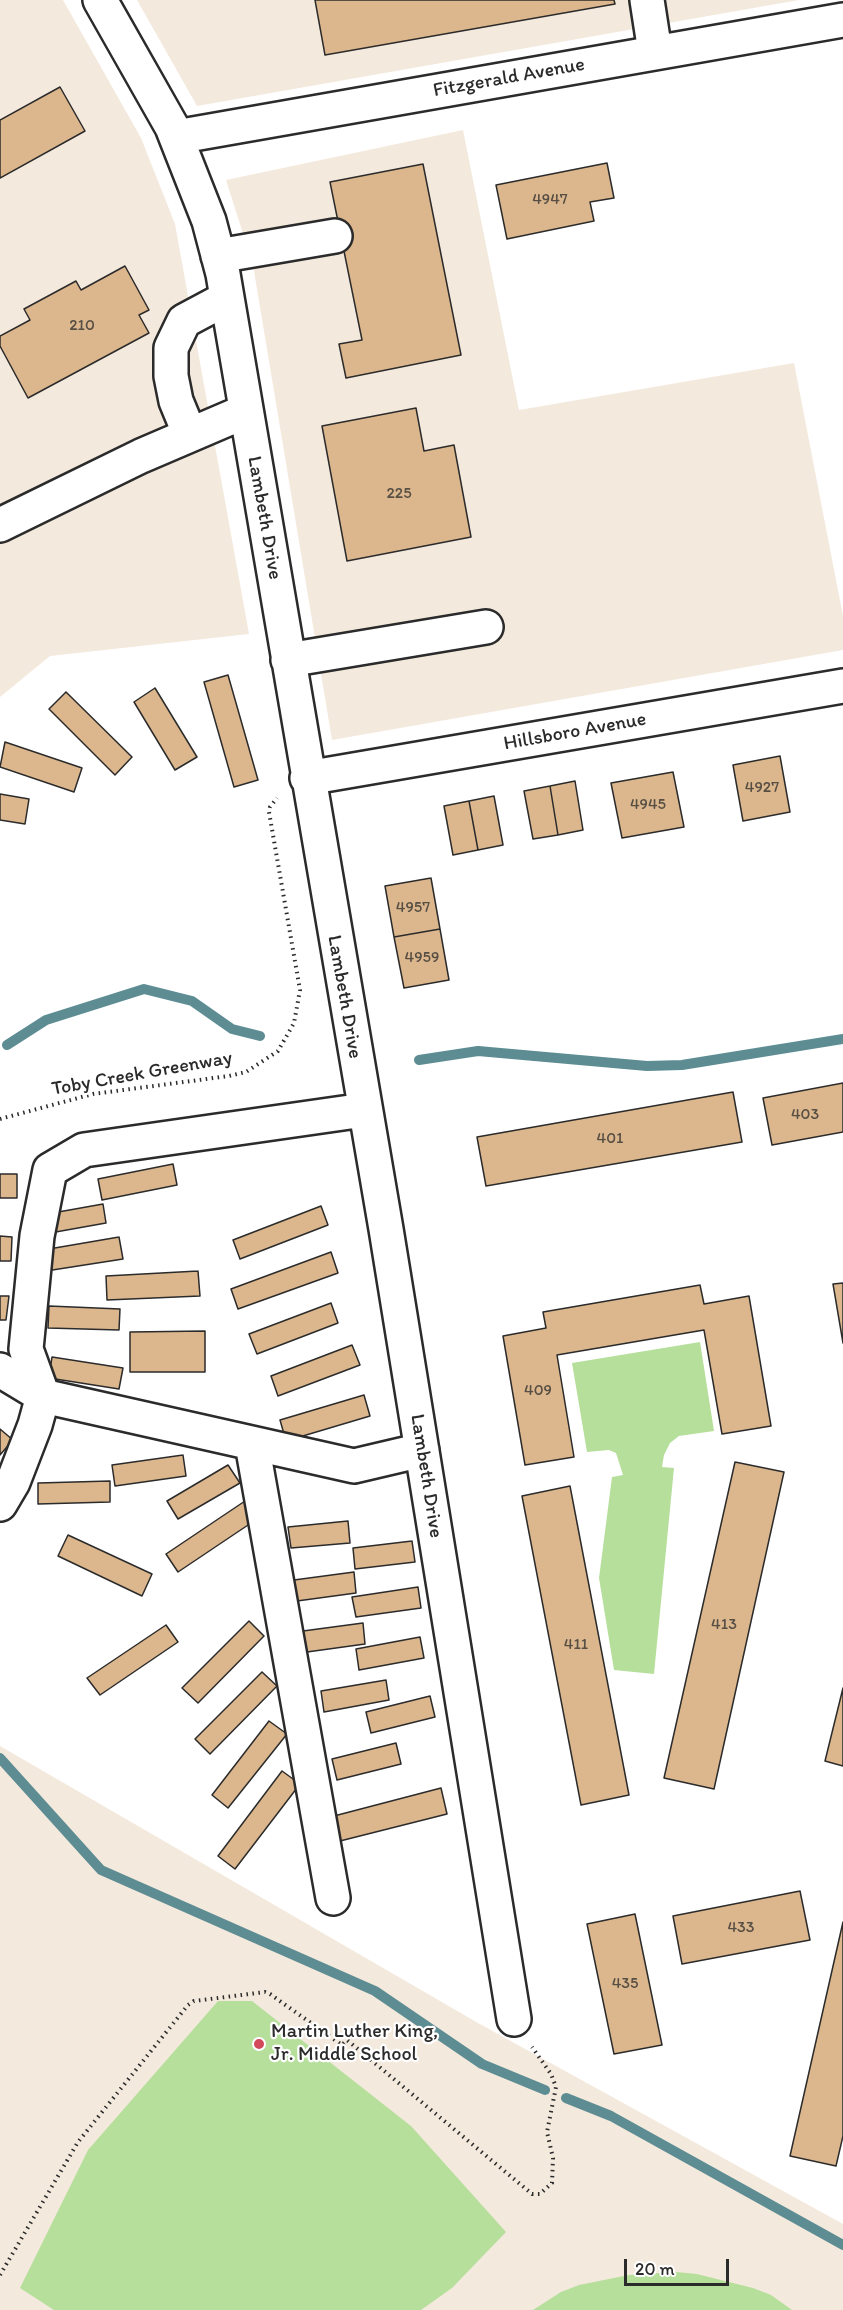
<!DOCTYPE html>
<style>
body{margin:0}
#map{position:relative;width:843px;height:2310px;overflow:hidden;background:#fff;font-family:Itim,sans-serif}
canvas{display:block}
.scale{position:absolute;left:624px;top:2259px;width:105px;height:27px;box-sizing:border-box;border:3px solid #2b2b2b;border-top:0;padding-left:8px;font-size:18px;line-height:21px;white-space:nowrap;color:#2b2b2b;-webkit-text-stroke:4px #fff;paint-order:stroke}
</style>
<div id="map">
<canvas width="843" height="2310"></canvas>
<div class="scale">20 m</div>
</div>
<script>
const context = document.querySelector('canvas').getContext('2d');
context.lineJoin = 'round';
function paint(path, color) { context.fillStyle = color; context.fill(path, 'evenodd'); }
const toPath = rows => new Path2D(rows.map(r => 'M' + r).join(''));
function stroke(path, color, width, dash) { context.strokeStyle = color; context.lineWidth = width; context.lineCap = dash ? 'butt' : 'round'; context.setLineDash(dash || []); context.stroke(path); }
function write(font, color, halo, rows, align = 'center') {
  context.font = font + ' Itim,sans-serif'; context.lineWidth = 4.5; context.setLineDash([]); context.textBaseline = 'middle'; context.strokeStyle = halo; context.fillStyle = color; for (const [text, x, y, turn = 0] of rows) {
    context.save(); context.translate(x, y); context.rotate((+turn || 0) * Math.PI / 180); context.textAlign = isNaN(turn) ? turn : align; if (halo) context.strokeText(text, 0, 0); context.fillText(text, 0, 0); context.restore();
  }
}
paint(toPath([
 [0,0,63,0,141,138,175,224,249,634,50,656,0,697],
 [137,0,799,0,197,106],
 [463,130,519,410,794,363,843,616,843,650,332,740,253,265,226,180],
 [0,1746,478,2023,843,2224,843,2310,0,2310]
]), '#f4e9dd');
paint(toPath([
 [700,1342,714,1431,679,1436,670,1443,664,1455,662,1467,674,1468,654,1674,614,1670,599,1578,612,1477,623,1475,616,1453,609,1450,587,1452,572,1363],
 [218,2001,252,2001,411,2126,506,2232,452,2288,421,2310,54,2310,20,2288,88,2150],
 [676,2272,697,2274,753,2288,771,2295,792,2310,533,2310,561,2292,579,2285,629,2275]
]), '#b6df9c');
stroke(toPath([
 [7,1045,46,1020,144,989,192,1001,232,1029,260,1036],
 [419,1060,478,1051,647,1066,682,1065,843,1039],
 [0,1758,101,1870,375,1991,482,2064,545,2090],
 [566,2098,611,2116,843,2245]
]), '#5d8d93', 10);
const building = toPath([
 [315,0,614,0,615,4,325,55,315,0],
 [60,87,85,131,0,178,0,120,60,87],
 [607,163,614,198,590,202,594,221,507,239,496,185,607,163],
 [423,164,461,355,346,378,339,344,362,340,330,182,423,164],
 [125,266,149,310,139,315,149,333,28,398,0,346,0,336,30,320,24,309,76,281,81,290,125,266],
 [416,408,424,451,454,445,471,537,347,561,322,426,416,408],
 [228,675,258,780,234,787,204,682,228,675],
 [155,688,197,757,175,770,134,702,155,688],
 [66,692,132,757,115,775,49,709,66,692],
 [5,742,82,768,74,792,0,767,5,742],
 [780,756,790,812,743,821,733,765,780,756],
 [673,772,684,827,622,838,611,783,673,772],
 [575,781,583,830,558,835,550,786,575,781],
 [550,786,558,835,533,839,524,791,550,786],
 [0,794,29,799,25,824,0,820,0,794],
 [494,796,503,845,478,850,469,801,494,796],
 [469,801,478,850,453,855,444,806,469,801],
 [431,878,440,929,394,937,385,886,431,878],
 [440,929,449,980,404,988,394,937,440,929],
 [843,1083,843,1132,772,1145,763,1098,843,1083],
 [733,1092,742,1142,486,1186,477,1137,733,1092],
 [173,1164,177,1185,102,1200,98,1179,173,1164],
 [0,1174,17,1174,17,1198,0,1198,0,1174],
 [103,1204,106,1223,50,1233,47,1214,103,1204],
 [321,1206,328,1225,240,1259,233,1240,321,1206],
 [0,1236,12,1237,11,1261,0,1261,0,1236],
 [119,1237,123,1259,46,1271,43,1250,119,1237],
 [331,1252,338,1273,238,1309,231,1289,331,1252],
 [198,1271,200,1296,107,1300,106,1276,198,1271],
 [843,1283,843,1343,833,1284,843,1283],
 [700,1285,704,1304,749,1296,771,1426,722,1434,704,1330,557,1355,574,1457,525,1465,503,1336,546,1328,543,1312,700,1285],
 [0,1296,9,1296,6,1320,0,1320,0,1296],
 [331,1303,338,1323,257,1354,249,1334,331,1303],
 [49,1306,120,1309,119,1330,48,1328,49,1306],
 [205,1331,205,1372,130,1372,130,1332,205,1331],
 [352,1345,360,1365,278,1396,271,1376,352,1345],
 [52,1357,123,1368,119,1389,49,1378,52,1357],
 [364,1395,370,1416,286,1441,280,1420,364,1395],
 [0,1429,13,1440,0,1455,0,1429],
 [183,1455,186,1476,115,1486,112,1465,183,1455],
 [735,1462,784,1472,714,1789,664,1778,735,1462],
 [228,1465,240,1483,178,1519,167,1501,228,1465],
 [110,1481,110,1502,38,1504,38,1483,110,1481],
 [570,1486,629,1795,581,1805,522,1496,570,1486],
 [245,1501,257,1519,178,1572,166,1554,245,1501],
 [348,1521,350,1543,291,1548,288,1527,348,1521],
 [68,1535,152,1574,142,1596,58,1556,68,1535],
 [412,1541,415,1562,355,1569,353,1548,412,1541],
 [354,1572,356,1593,297,1601,294,1580,354,1572],
 [418,1587,421,1608,356,1617,352,1597,418,1587],
 [249,1621,264,1636,198,1703,182,1688,249,1621],
 [363,1623,365,1644,307,1652,303,1631,363,1623],
 [166,1625,178,1642,100,1695,87,1678,166,1625],
 [420,1637,424,1658,359,1670,356,1649,420,1637],
 [262,1672,277,1686,210,1754,195,1739,262,1672],
 [386,1680,389,1700,324,1712,321,1691,386,1680],
 [843,1688,843,1766,825,1761,843,1688],
 [430,1696,435,1717,371,1733,366,1712,430,1696],
 [269,1721,287,1734,228,1808,212,1795,269,1721],
 [396,1743,401,1764,337,1780,332,1759,396,1743],
 [282,1771,300,1784,235,1869,218,1856,282,1771],
 [441,1788,447,1814,340,1841,334,1816,441,1788],
 [800,1891,810,1940,682,1964,673,1916,800,1891],
 [635,1914,662,2045,614,2054,587,1924,635,1914],
 [843,1922,843,2136,836,2166,790,2156,843,1922]
]);
paint(building, '#dcb78d');
stroke(building, '#2b2b2b', 1.5);
const minor = toPath([
 [100,0,172,127,209,221,223,274,386,1229,514,2019],
 [647,0,655,52],
 [176,137,843,20],
 [218,256,335,236],
 [190,435,176,401,171,376,171,348,184,321,227,298],
 [0,525,141,456,246,411],
 [288,660,486,627],
 [307,778,843,686],
 [0,1370,43,1396,354,1466,422,1450],
 [252,1444,333,1898],
 [0,1504,13,1482,35,1425,43,1396,26,1349,37,1236,50,1170,84,1150,364,1110]
]);
stroke(minor, '#2b2b2b', 38);
stroke(toPath([
 [0,1119,93,1094,229,1076,246,1072,278,1051,294,1023,300,990,269,812,270,807,277,798],
 [0,2275,78,2142,188,2005,194,2001,265,1992,270,1994,342,2045,347,2040,532,2194,540,2194,552,2183,553,2158,547,2132,556,2087,551,2074,532,2047]
]), '#2b2b2b', 4, [1.5, 4.5]);
stroke(minor, '#fff', 33);
for (const [x, y, r, color] of [
 [259,2044,6,"#d1495b"]
]) { const dot = new Path2D(); dot.arc(x, y, r, 0, 2 * Math.PI); context.fillStyle = color; context.fill(dot); stroke(dot, '#fff', 2); }
write('16px', '#574e44', null, [
 ["4947",550,200],
 ["210",82,326],
 ["225",399,494],
 ["4927",762,788],
 ["4945",648,805],
 ["4957",413,908],
 ["4959",422,958],
 ["403",805,1115],
 ["401",610,1139],
 ["409",538,1391],
 ["413",724,1625],
 ["411",576,1645],
 ["433",741,1928],
 ["435",625,1984]
]);
write('20px', '#2b2b2b', '#fff', [
 ["Fitzgerald Avenue",509,78,-10],
 ["Lambeth Drive",264,518,80],
 ["Hillsboro Avenue",575,732,-10],
 ["Lambeth Drive",344,997,80],
 ["Toby Creek Greenway",142,1074,-10],
 ["Lambeth Drive",426,1476,81]
]);
write('20px', '#2b2b2b', '#fff', [
 ["Martin Luther King,",271,2032],
 ["Jr. Middle School",271,2055]
], 'left');
</script>
